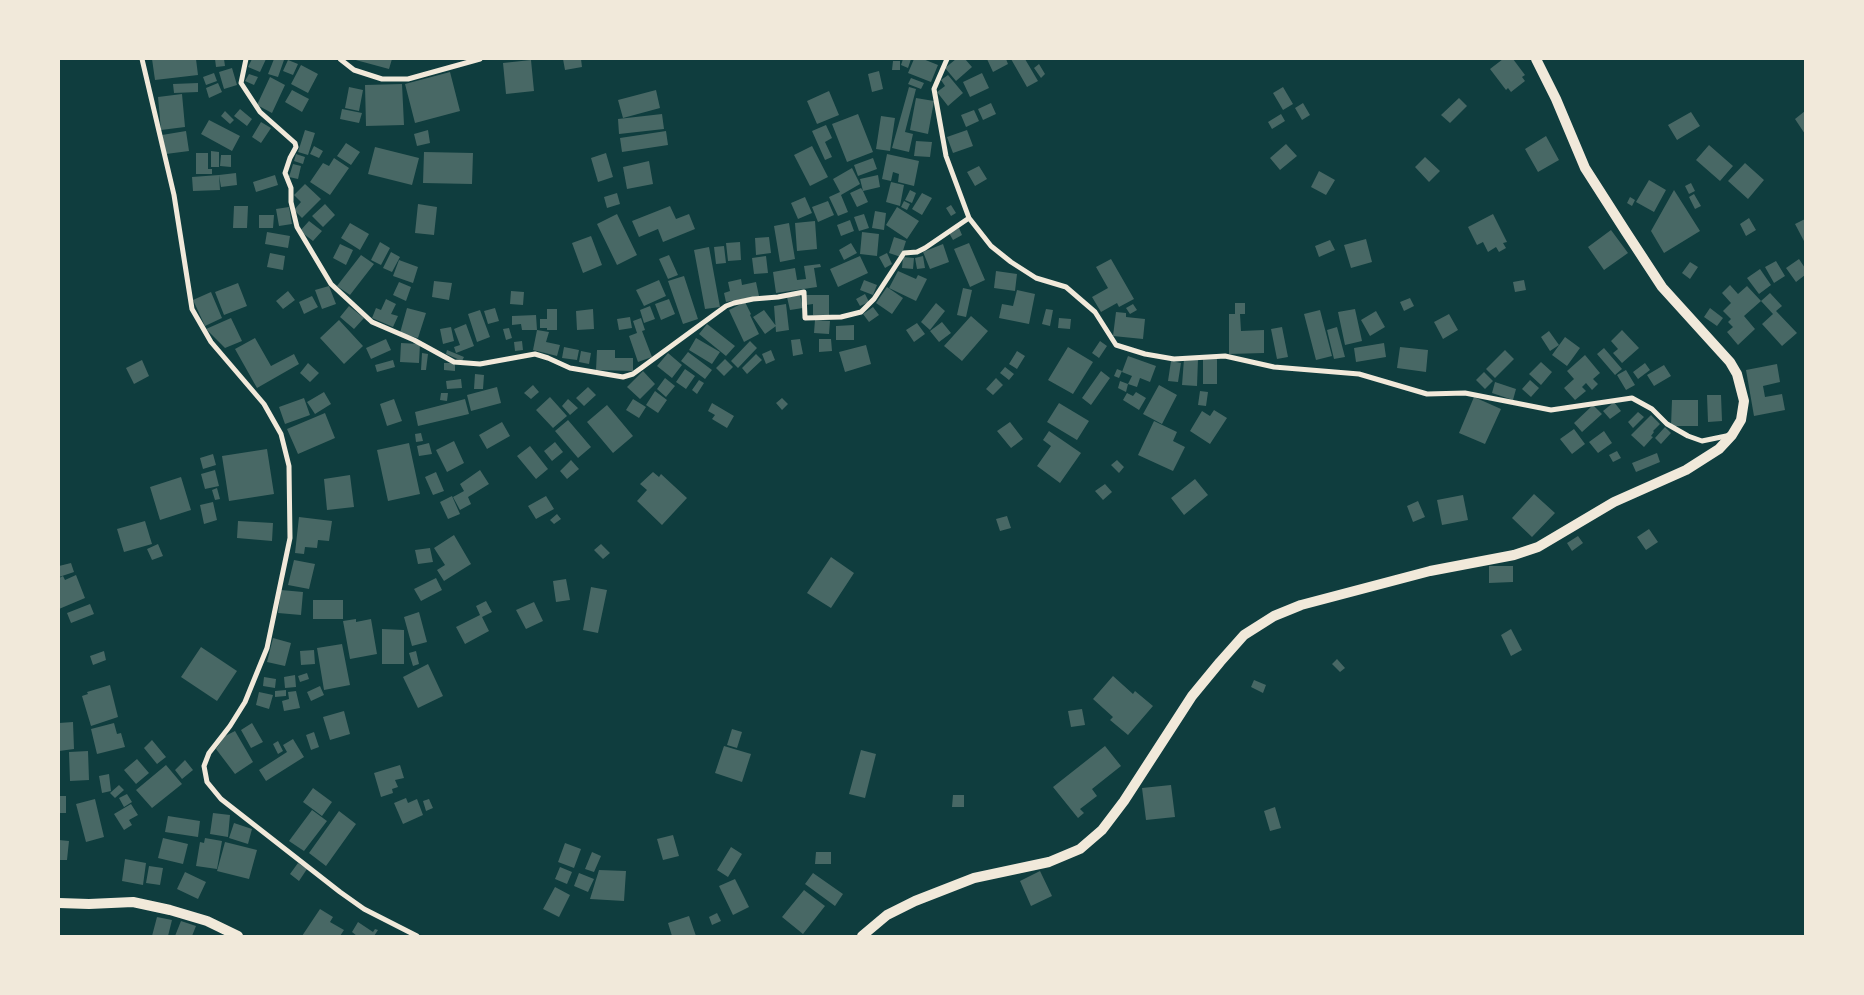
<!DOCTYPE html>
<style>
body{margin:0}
#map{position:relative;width:1864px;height:995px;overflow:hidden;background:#0f3d3e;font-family:Barlow,sans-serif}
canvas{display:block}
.frame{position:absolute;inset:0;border:60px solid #f1e9da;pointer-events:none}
</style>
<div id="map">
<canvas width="1864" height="995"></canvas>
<div class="frame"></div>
</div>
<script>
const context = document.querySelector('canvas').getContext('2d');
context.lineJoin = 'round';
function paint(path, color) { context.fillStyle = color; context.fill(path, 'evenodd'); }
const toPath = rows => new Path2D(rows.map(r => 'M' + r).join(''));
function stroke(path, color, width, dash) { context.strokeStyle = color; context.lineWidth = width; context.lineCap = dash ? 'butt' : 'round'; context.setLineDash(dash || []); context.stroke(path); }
paint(toPath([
 [152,59,196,59,198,75,155,80],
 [215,59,224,59,225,66,216,67],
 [252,59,266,59,260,72,248,67],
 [274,59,284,60,278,77,268,74],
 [352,59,392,59,389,69],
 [563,59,581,59,582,67,565,70],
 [903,59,911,59,908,68,901,65],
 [914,59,923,59,938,65,931,82,908,73],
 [956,59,965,59,972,67,956,81,945,68],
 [987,59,1006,59,1008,64,993,72],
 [1011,59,1025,59,1038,81,1027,87],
 [1503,59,1513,59,1525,75,1522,77,1525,81,1511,92,1508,88,1506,90,1490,69],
 [288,60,298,64,293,75,283,71],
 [531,60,534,91,506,94,503,63],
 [893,61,900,61,900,70,892,70],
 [1039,64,1045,74,1041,78,1034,68],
 [301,65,318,74,308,93,291,84],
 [232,68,237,85,224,89,219,72],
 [879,71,883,89,872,92,868,74],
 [450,72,460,111,415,123,405,84],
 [214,73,217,81,206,85,203,77],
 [982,73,989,88,970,97,963,82],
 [249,74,258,77,254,85,245,81],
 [948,75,963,93,948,106,937,92,945,86,941,80],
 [270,77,285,85,272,113,257,105],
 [911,78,924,83,921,89,908,84],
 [198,83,198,92,174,93,173,84],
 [218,83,222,92,209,98,206,88],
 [402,84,404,125,366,126,365,85],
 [349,87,363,90,359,111,345,108],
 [909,87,916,89,905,132,913,134,909,152,892,148],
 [1283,87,1293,104,1283,110,1273,93],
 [292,90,309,99,302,112,285,102],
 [656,90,660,108,623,118,618,100],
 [829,91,839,115,817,124,807,101],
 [182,94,185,127,161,130,158,97],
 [916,98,934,101,928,134,910,130],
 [1459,98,1467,106,1450,123,1441,115],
 [991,103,996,114,983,120,978,109],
 [1303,103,1310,115,1302,120,1295,108],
 [240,109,252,119,247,126,234,116],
 [342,109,362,113,359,123,340,119],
 [974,110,979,121,966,127,961,115],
 [225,111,234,120,230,124,221,116],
 [1805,111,1805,134,1795,119],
 [1691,112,1700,126,1677,140,1668,125],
 [662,114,664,129,619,134,618,119],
 [858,114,873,152,847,162,832,124],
 [1281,114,1285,121,1272,129,1268,122],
 [881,116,895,118,890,151,876,149],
 [209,120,240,136,232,151,201,134],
 [261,122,271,128,261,143,252,137],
 [826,125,832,138,825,142,832,157,825,160,812,131],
 [305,130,315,133,308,155,298,152],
 [428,130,430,143,417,146,414,134],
 [967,130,973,146,953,153,947,137],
 [186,131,189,151,166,154,162,135],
 [666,131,668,145,622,152,620,138],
 [1546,136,1559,160,1538,172,1525,149],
 [916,141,932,142,930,157,914,156],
 [346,143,360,152,351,165,337,156],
 [1286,144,1297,156,1280,170,1270,158],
 [1709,145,1733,166,1720,181,1696,160],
 [314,146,323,151,319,158,310,154],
 [812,146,828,177,810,186,794,155],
 [375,147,419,158,412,185,368,174],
 [211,151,219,152,219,167,211,167],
 [424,152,473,153,472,184,423,183],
 [196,153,208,153,208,169,212,169,212,174,196,174],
 [606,153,613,177,598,182,591,158],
 [296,154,305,157,303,164,294,161],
 [887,154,919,161,914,186,898,182,899,174,893,172,891,181,882,179],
 [221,155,231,155,231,167,220,166],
 [1425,157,1440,171,1429,182,1415,167],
 [334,158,349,168,330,195,310,182,323,163,329,166],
 [873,158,877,169,858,176,854,165],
 [649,161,653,184,627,189,623,167],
 [1745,163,1764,180,1748,199,1728,181],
 [293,164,301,166,298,179,289,177],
 [979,166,987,179,975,186,967,172],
 [852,168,860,184,841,195,848,212,838,216,829,197,840,192,833,179],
 [1319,171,1335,180,1326,195,1311,187],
 [236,173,237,185,221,187,219,175],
 [219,175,220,190,193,191,192,177],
 [275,175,278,185,256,192,253,182],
 [878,175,880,187,863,191,868,202,857,207,850,193,861,188,863,191,860,179],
 [1649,180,1666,190,1654,212,1636,202],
 [891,182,904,185,900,206,886,202],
 [1691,183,1695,191,1689,194,1685,186],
 [305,184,321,199,302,218,294,210,301,202,294,195],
 [910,190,916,193,912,203,905,200],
 [1674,190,1700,231,1664,253,1651,231],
 [617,193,620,204,607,208,604,197],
 [922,193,932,198,922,215,912,209],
 [1694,194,1701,206,1695,209,1689,197],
 [805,197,812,213,798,219,791,203],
 [1630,197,1635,200,1632,206,1627,203],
 [828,201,834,215,818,222,812,207],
 [904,201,910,204,907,210,901,207],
 [325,204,335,215,323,227,312,216],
 [418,204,437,207,434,235,415,233],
 [951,205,956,213,951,216,946,208],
 [234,206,248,206,247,228,233,228],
 [670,206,676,219,689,214,695,229,663,242,658,229,639,237,632,221],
 [289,207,292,224,279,226,276,209],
 [897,207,919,221,907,239,886,225],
 [875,211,886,213,884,230,872,228],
 [617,214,637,255,617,265,597,224],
 [864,214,869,228,859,231,854,217],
 [1493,214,1507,242,1503,243,1506,248,1499,252,1496,247,1488,252,1483,242,1477,245,1468,227],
 [259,215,274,215,273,228,259,228],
 [1749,218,1756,230,1746,236,1740,224],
 [1805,219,1805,243,1795,224],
 [850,220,854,231,841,236,837,225],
 [309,221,322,231,313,241,300,231],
 [815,221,817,249,797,251,795,223],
 [350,223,369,234,360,250,341,238],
 [789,223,795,259,780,262,774,226],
 [959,228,962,235,953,240,949,233],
 [1611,230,1628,253,1604,270,1588,247],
 [267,232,290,236,288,248,265,244],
 [862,232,879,234,877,256,860,254],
 [591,236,602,265,583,273,572,243],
 [769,237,771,253,756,255,755,238],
 [894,237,906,241,901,257,889,253],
 [1366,239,1372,262,1351,268,1344,245],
 [1330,240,1335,250,1319,257,1315,246],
 [380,242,390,248,381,265,371,260],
 [740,242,741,260,728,261,726,243],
 [851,243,857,253,844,260,839,250],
 [969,243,985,280,970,287,954,249],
 [340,244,353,250,346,265,333,258],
 [943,244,949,262,930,269,923,252],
 [724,246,726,263,716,264,714,247],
 [709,247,720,307,705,309,694,250],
 [391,252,400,257,392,272,383,268],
 [270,253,285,256,283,270,267,267],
 [887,253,892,264,885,268,879,257],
 [361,255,374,264,350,295,337,286],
 [669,255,678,275,668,279,659,259],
 [766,256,768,273,754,274,752,258],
 [860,256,868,273,838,287,830,269],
 [923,256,925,268,917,269,915,258],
 [903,257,914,258,913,269,902,268],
 [1111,259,1134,299,1119,307,1117,303,1101,312,1092,297,1108,288,1096,267],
 [1799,259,1805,268,1805,275,1796,282,1786,268],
 [399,260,418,267,413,283,393,276],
 [1776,261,1785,276,1774,283,1765,267],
 [1690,262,1698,267,1690,279,1682,273],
 [820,264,821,267,814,268,817,287,776,293,773,272,795,268,797,280,806,279,804,266],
 [1760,269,1771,285,1759,294,1747,278],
 [898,271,916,279,918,275,927,279,916,301,889,288],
 [996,271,1017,274,1015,291,994,288],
 [684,276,698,319,683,324,668,281],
 [741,279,742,285,756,282,759,296,726,302,724,293,730,291,728,282],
 [659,280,666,296,644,306,636,290],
 [864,280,877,285,873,295,860,290],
 [1524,280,1526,290,1515,292,1513,282],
 [434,281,452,283,449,300,432,297],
 [399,282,411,287,406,301,393,295],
 [238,283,247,306,224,315,215,292],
 [1730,285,1738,294,1747,286,1761,301,1744,316,1755,329,1738,345,1727,332,1733,327,1728,322,1731,319,1723,311,1731,303,1722,293],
 [329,286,336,304,322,309,315,290],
 [887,287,903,298,892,314,876,303],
 [963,288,972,290,966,317,957,315],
 [1017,290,1035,294,1029,324,999,318,1002,304,1013,306],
 [288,291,295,300,283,309,276,301],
 [511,291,524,292,523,305,510,304],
 [211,292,222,318,205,326,193,300],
 [1770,293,1782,306,1776,311,1797,333,1782,346,1762,324,1773,314,1761,301],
 [865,294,869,302,860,306,856,299],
 [800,295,803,308,790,310,787,297],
 [806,295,829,295,829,315,813,315,813,304,806,305],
 [312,296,318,307,304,314,299,302],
 [1410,298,1414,306,1404,311,1400,302],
 [386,299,396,304,391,314,398,316,393,327,372,318,376,308,381,310],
 [669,299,675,314,661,320,655,304],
 [745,302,751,314,750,315,759,334,744,342,729,310],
 [936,303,945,311,930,330,921,322],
 [1235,303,1245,303,1245,314,1240,314,1241,331,1264,330,1264,353,1229,354,1229,314,1235,314],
 [786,304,789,330,776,332,774,306],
 [1133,304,1137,310,1130,314,1126,308],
 [349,306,364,318,354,329,340,317],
 [650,306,655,319,644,323,640,310],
 [873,307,879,315,869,322,863,314],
 [407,308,426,313,418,338,400,333],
 [495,308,499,321,488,324,484,311],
 [1710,308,1723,318,1717,326,1704,317],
 [547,309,557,309,557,330,547,330,547,328,540,328,540,319,547,319],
 [593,309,594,329,577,330,576,311],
 [1046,309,1053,310,1050,326,1042,324],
 [1355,309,1362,341,1345,345,1338,312],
 [480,310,490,337,477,342,468,314],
 [764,310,776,326,765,334,753,317],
 [1320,310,1332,356,1316,360,1304,314],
 [1376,311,1385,327,1370,336,1361,320],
 [1116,312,1126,313,1126,317,1145,319,1143,339,1113,336],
 [1449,314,1458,330,1443,339,1434,322],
 [536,315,537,330,522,330,521,324,512,325,512,316],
 [971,316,988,331,962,361,944,346],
 [630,317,632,328,619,330,617,319],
 [231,318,242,341,225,348,206,329],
 [641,318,645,330,642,331,652,357,638,362,629,336,637,333,633,321],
 [1059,318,1071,319,1070,329,1058,328],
 [339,320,363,346,344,364,320,338],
 [815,320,830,321,829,334,814,333],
 [942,322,951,333,939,342,930,331],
 [917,323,925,334,914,342,906,330],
 [466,324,474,346,456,353,454,347,460,345,454,329],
 [707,324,735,346,726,356,699,334],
 [854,325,854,340,836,340,836,326],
 [451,327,454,341,443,344,440,329],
 [1282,327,1288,357,1277,359,1271,329],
 [1337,327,1345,357,1334,359,1327,330],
 [509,328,512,338,506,340,503,329],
 [537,330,549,332,546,342,560,345,557,356,533,350],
 [1622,330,1639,348,1622,363,1613,353,1618,349,1611,341],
 [1549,331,1559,345,1550,351,1541,337],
 [1565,337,1580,348,1567,366,1552,355],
 [255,338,271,366,294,354,299,364,257,388,235,349],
 [696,338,720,352,712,364,689,350],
 [386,339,391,350,371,359,366,348],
 [800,339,803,354,793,356,791,340],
 [819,339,831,339,832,351,819,352],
 [522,341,523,350,515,351,514,342],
 [750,341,757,348,738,368,731,361],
 [1100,341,1107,346,1099,358,1092,353],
 [401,343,420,344,419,363,400,362],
 [1384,343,1386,357,1356,362,1354,348],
 [866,345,871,364,845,372,839,352],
 [564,347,579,350,577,360,562,358],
 [1068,347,1093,362,1073,394,1048,380],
 [1400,347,1428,350,1426,372,1397,368],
 [1604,348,1622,369,1615,375,1597,354],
 [447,350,464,357,462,361,446,354],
 [597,350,615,350,615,358,633,358,633,371,596,370],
 [771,350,775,360,766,364,762,354],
 [1505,350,1514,359,1495,378,1486,369],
 [581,351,591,353,589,364,579,362],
 [1017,351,1025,356,1017,369,1009,364],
 [688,352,712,370,705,379,681,361],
 [422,353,428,354,426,370,421,370],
 [668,353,682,365,672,378,657,366],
 [756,354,762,360,747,374,742,368],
 [1585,355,1600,373,1593,379,1598,384,1592,390,1586,383,1582,387,1586,391,1575,400,1564,388,1574,379,1567,371],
 [1128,356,1156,366,1150,382,1140,378,1137,387,1128,384,1126,392,1118,388,1120,381,1128,384,1132,376,1122,372],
 [725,359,733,367,724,376,716,368],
 [1184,359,1198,359,1197,386,1182,385],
 [1203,359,1217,359,1217,384,1203,384],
 [142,360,149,376,134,384,126,368],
 [393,360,395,367,377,372,375,365],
 [1171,361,1181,363,1178,382,1168,381],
 [1541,362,1552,372,1541,385,1529,374],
 [308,363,319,373,310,382,300,373],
 [444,363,455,363,455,371,444,370],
 [1645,363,1650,370,1638,379,1633,372],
 [1777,364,1780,382,1763,386,1765,397,1782,394,1785,410,1754,416,1746,370],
 [1664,365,1671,376,1654,386,1647,375],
 [1005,367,1014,374,1009,380,1000,373],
 [685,369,695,376,686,389,676,382],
 [1117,369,1122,371,1119,378,1114,376],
 [1626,370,1635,385,1626,390,1617,375],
 [643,371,655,384,640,399,627,387],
 [1101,371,1110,378,1091,405,1082,398],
 [1484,372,1493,381,1485,389,1476,380],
 [475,374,484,375,483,389,474,389],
 [665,378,675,386,666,397,657,389],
 [996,378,1003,385,993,395,986,389],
 [461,379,462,388,447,389,446,381],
 [699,380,704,383,697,394,692,390],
 [1530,380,1539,388,1531,397,1522,389],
 [1495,382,1516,389,1513,400,1492,393],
 [533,385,539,392,531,399,524,393],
 [1159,385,1177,395,1162,424,1143,414],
 [497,387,501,403,471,411,467,395],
 [588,387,596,395,584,406,576,398],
 [655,391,667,400,658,413,646,405],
 [1200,391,1208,392,1206,406,1198,405],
 [324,392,331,404,315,414,307,402],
 [1136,392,1146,398,1139,410,1123,400,1127,393,1133,396],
 [441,393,448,393,447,401,440,400],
 [1707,395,1721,395,1722,421,1708,422],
 [550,397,567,416,553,428,536,410],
 [1474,397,1501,409,1485,444,1459,433],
 [304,398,310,415,285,424,279,407],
 [782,398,788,404,782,410,776,403],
 [394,399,402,421,387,426,380,404],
 [465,399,469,414,418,426,415,412],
 [568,399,578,408,570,415,562,406],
 [633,399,646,407,639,418,626,410],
 [1672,400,1698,400,1698,426,1671,426],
 [1614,402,1621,411,1610,419,1603,411],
 [712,403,734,416,727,428,712,419,715,415,708,411],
 [1059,403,1089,421,1077,440,1047,422],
 [607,405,633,436,613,453,587,422],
 [1593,405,1602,414,1582,432,1574,423],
 [1214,410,1227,418,1210,444,1190,431,1202,411,1210,416],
 [1638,412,1644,417,1633,428,1628,422],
 [325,413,335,438,298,454,287,429],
 [1651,415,1660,424,1653,431,1654,432,1651,436,1653,437,1644,447,1631,435],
 [568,420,591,447,578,458,555,431],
 [1154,421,1177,432,1173,441,1185,447,1173,471,1138,455],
 [502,422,510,436,487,449,479,435],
 [1010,422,1023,439,1011,448,997,431],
 [1665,427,1671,433,1661,444,1655,438],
 [1574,429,1585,444,1572,454,1560,439],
 [1049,431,1081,453,1060,483,1037,466,1051,446,1043,440],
 [1604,431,1612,443,1598,453,1589,442],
 [421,433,423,441,416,442,415,434],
 [454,441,464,463,447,472,436,450],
 [555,442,563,452,552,461,544,451],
 [409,443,420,494,388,501,377,450],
 [429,443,432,454,419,456,417,446],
 [530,446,548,469,536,479,517,456],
 [267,449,274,494,229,501,222,456],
 [1617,451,1621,458,1613,462,1609,455],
 [1657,453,1660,462,1636,472,1632,463],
 [213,454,216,465,203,469,200,458],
 [571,460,579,469,567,479,560,471],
 [1117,460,1124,467,1119,473,1111,465],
 [215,470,219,486,205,489,201,474],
 [480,470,489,484,468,497,471,504,460,510,453,497,464,491,460,484],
 [436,472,444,491,433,495,425,477],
 [653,472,659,477,661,474,687,498,662,525,637,501,647,490,640,484],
 [350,475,354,507,327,510,324,479],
 [181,477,191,510,160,520,150,487],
 [1195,479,1208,495,1184,515,1171,498],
 [1105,484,1112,492,1103,500,1095,491],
 [217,488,220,499,215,500,212,490],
 [1534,494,1555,513,1532,537,1512,518],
 [1463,495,1468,520,1442,525,1437,500],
 [452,496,460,514,448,519,440,502],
 [546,496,554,509,536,519,528,506],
 [1418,501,1425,517,1413,522,1407,506],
 [213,502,217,520,204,524,200,505],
 [557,514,561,519,554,524,550,520],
 [1007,516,1011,528,1000,531,996,519],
 [299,517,332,521,329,541,318,540,317,548,305,547,304,554,295,553],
 [145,521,152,544,124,552,117,529],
 [238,521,273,523,272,541,237,538],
 [1649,529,1658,542,1646,550,1637,537],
 [454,535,471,564,444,581,437,570,445,565,434,548],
 [1578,536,1583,543,1572,551,1567,543],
 [158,544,163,556,152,560,147,549],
 [601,544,610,553,603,559,594,550],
 [430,548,433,562,418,564,415,550],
 [831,557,854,573,831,608,807,593],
 [294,560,315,564,309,589,288,585],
 [71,563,74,572,59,577,59,566],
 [1489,566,1513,566,1513,582,1489,583],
 [76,575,85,598,59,609,59,578,63,576,65,580],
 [436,578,442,590,421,601,414,589],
 [566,579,570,600,556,602,553,581],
 [591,587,607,590,598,633,583,630],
 [281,590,303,592,301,615,278,613],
 [313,600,343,600,343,619,313,619],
 [486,601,492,612,482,617,489,631,465,644,456,627,480,615,476,606],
 [534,602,543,621,526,629,516,610],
 [90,604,94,614,71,623,67,613],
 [419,612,427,642,412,646,404,617],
 [356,619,356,622,371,619,377,654,350,659,343,621],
 [382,629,404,630,404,664,382,664],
 [1511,629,1522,650,1511,656,1501,635],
 [273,638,291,643,285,666,267,662],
 [342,644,350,685,324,690,317,648],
 [201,647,237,671,217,701,181,677],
 [314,650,315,664,301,665,300,651],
 [104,651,106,660,93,665,90,656],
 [416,651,419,664,413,666,409,653],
 [1337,659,1345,668,1340,672,1332,664],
 [428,664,443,696,418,708,403,677],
 [307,673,309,679,300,682,298,676],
 [295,675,296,687,285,688,284,677],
 [1113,676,1133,694,1135,691,1153,706,1128,735,1110,720,1113,717,1093,699],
 [264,677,276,679,275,688,263,686],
 [1254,680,1266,685,1263,693,1251,687],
 [110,685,118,717,91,726,82,696,88,694,87,692],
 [320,686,324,695,311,701,307,692],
 [286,690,286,696,275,697,275,691],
 [296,691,300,708,284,711,282,701,289,699,288,692],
 [259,692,273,695,269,709,256,705],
 [1082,709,1085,725,1071,727,1068,711],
 [344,711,350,734,330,740,323,717],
 [73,722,74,749,59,751,59,723],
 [114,723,117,734,121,733,125,747,97,754,91,729],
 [252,723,263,742,251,748,241,730],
 [732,729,742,732,737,748,727,745],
 [235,731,253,762,235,774,216,749,225,736],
 [314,732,319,747,311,750,306,735],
 [293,739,304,757,266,781,259,770,287,752,283,745],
 [152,740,166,757,157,764,144,748],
 [278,741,283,751,278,754,273,744],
 [724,746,751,754,742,782,715,773],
 [1105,746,1121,766,1092,789,1097,796,1080,809,1084,813,1078,818,1053,787],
 [861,750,876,754,865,798,849,794],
 [88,751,89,780,70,781,69,752],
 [137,759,149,773,136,784,124,770],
 [185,760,193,770,182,779,175,770],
 [166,765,182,784,152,808,136,790],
 [400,765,404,778,395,780,398,787,392,789,393,793,381,797,374,773],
 [109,774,111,791,102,793,99,776],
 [119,785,124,790,115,798,110,793],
 [1171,785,1175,817,1146,820,1142,788],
 [313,788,332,802,322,816,303,802],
 [127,794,132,802,124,807,119,798],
 [953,795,964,795,964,807,952,807],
 [59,796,66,796,66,813,59,813],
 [406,798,408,803,417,799,423,815,403,824,394,803],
 [95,799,104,837,86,842,76,804],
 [429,799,433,808,426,811,423,801],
 [131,804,138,815,129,820,132,825,124,830,114,814],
 [1275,807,1281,828,1270,831,1264,811],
 [312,810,327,821,304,851,289,841],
 [339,811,356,824,326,866,309,853],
 [213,813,230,815,228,837,210,834],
 [168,816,200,821,198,837,165,832],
 [234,823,252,829,248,844,229,838],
 [673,835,679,856,663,860,657,839],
 [163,838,188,844,183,864,158,858],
 [205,838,222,841,217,869,196,866,200,842,204,843],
 [59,840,69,841,67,860,59,860],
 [225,842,257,850,249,879,217,871],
 [565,843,581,849,574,868,558,862],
 [731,847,742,854,728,877,717,870],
 [592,852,601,856,594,872,585,869],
 [816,852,831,852,831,864,815,864],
 [125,859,146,863,143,885,122,881],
 [298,863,307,869,299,881,290,874],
 [149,866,163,868,160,885,146,883],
 [560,867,572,872,567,884,555,879],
 [599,870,626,871,624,901,590,899],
 [1040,871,1052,896,1031,906,1020,881],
 [185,872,206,882,198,899,177,889],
 [579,873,594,879,588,892,574,886],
 [813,873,843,894,835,906,805,884],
 [735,879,749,907,733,915,719,886],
 [555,887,570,895,559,917,543,909],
 [804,890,825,906,803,934,782,917],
 [320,909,333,917,330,922,344,930,340,936,302,936],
 [717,913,721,921,712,925,709,917],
 [689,916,696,936,672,936,668,923],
 [157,917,172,920,168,936,152,936],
 [181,921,196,926,192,936,175,936],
 [358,922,373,932,375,929,378,930,374,936,357,936,352,932]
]), '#486865');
stroke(toPath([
 [142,59,174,195,192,309,211,342,264,404,281,434,289,466,290,538,267,648,245,702,230,726,209,753,204,766,207,782,221,799,340,892,364,909,417,936],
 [246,59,241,83,260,112,295,143,296,147,290,158,285,173,291,188,291,202,297,227,331,284,372,322,414,340,454,362,480,364,535,354,548,358,570,368,623,377,633,374,726,306,734,303,753,299,778,297,804,292,805,318,841,317,861,312,874,299,904,253,917,252,925,248,969,218],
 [340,59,354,70,382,79,408,79,480,59],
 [947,59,934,89,946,156,969,218,991,246,1011,262,1036,278,1066,287,1095,312,1116,345,1145,354,1174,359,1225,356,1274,367,1359,374,1427,394,1465,393,1551,410,1632,398,1652,409,1667,424,1688,436,1702,441,1731,435]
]), '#f1e9da', 5);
stroke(toPath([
 [59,903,89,904,133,902,170,910,207,921,238,936],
 [862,936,887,915,915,901,974,878,1049,862,1080,849,1102,830,1124,801,1192,696,1220,662,1244,635,1274,616,1301,605,1430,571,1514,555,1538,547,1614,502,1686,470,1719,449,1732,435,1741,420,1744,401,1737,374,1730,362,1662,287,1626,232,1585,168,1556,99,1536,59]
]), '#f1e9da', 10);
</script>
